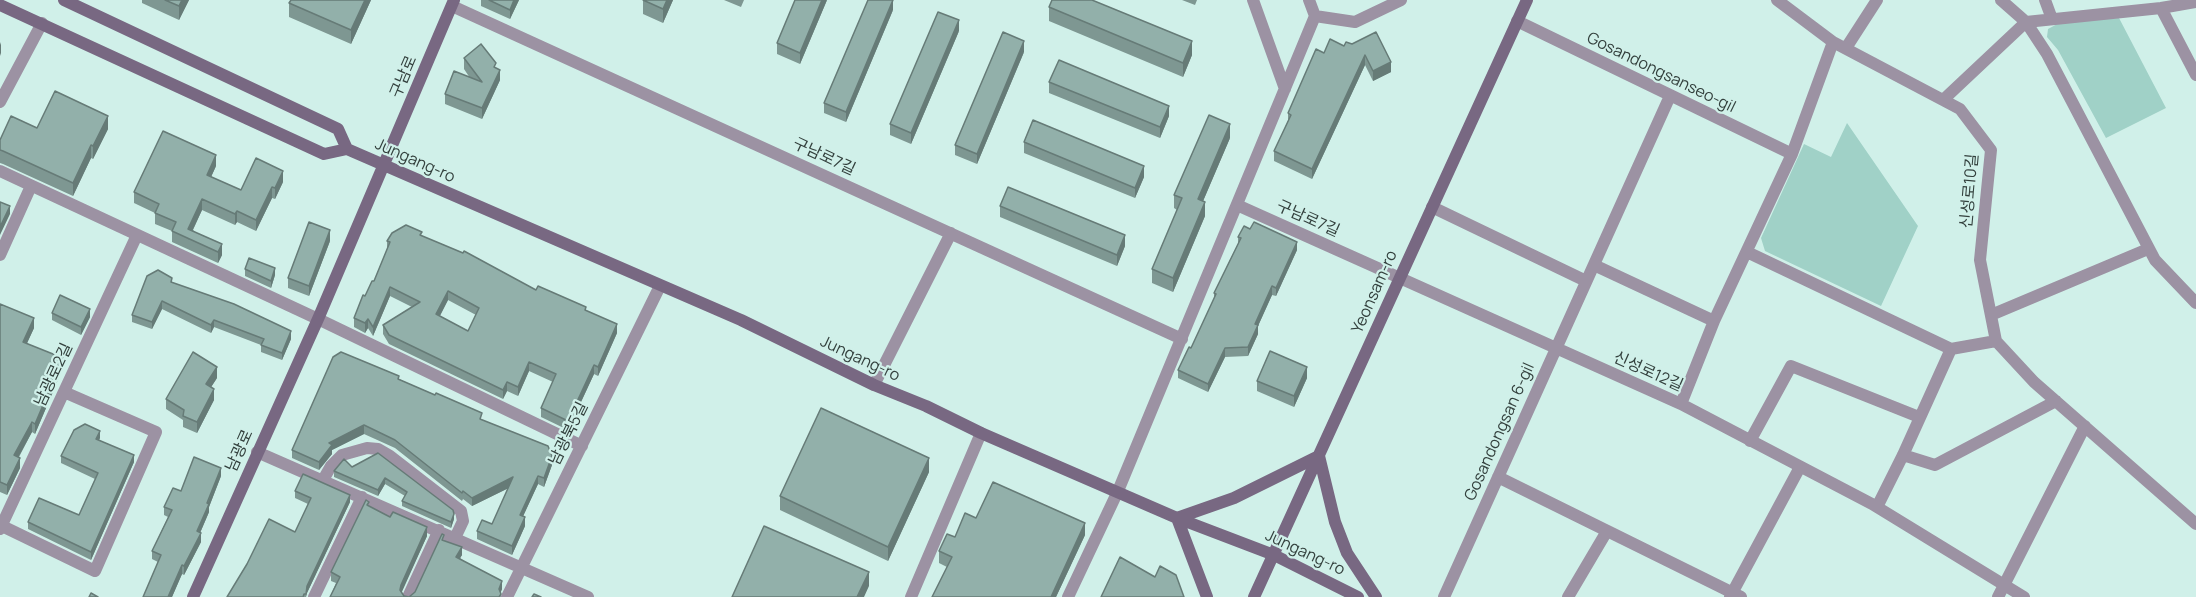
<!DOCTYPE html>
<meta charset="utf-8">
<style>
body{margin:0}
canvas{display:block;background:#d0f0e9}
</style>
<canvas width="2196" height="597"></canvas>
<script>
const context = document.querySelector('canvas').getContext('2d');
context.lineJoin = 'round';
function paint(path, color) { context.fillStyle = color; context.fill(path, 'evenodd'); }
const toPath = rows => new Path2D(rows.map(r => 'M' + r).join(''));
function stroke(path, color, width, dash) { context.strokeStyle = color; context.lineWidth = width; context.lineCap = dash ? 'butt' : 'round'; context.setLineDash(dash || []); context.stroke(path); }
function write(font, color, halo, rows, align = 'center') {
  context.font = font + ' Manrope,"Noto Sans KR",sans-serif'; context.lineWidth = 4.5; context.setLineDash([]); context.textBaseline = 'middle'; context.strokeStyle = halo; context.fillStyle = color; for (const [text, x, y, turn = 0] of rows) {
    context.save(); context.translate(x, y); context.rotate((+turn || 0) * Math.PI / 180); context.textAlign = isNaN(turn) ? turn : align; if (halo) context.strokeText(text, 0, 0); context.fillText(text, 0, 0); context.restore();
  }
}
paint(toPath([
 [2119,18,2166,108,2106,138,2058,50,2047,37,2048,29,2061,22],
 [1847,123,1918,226,1881,306,1765,251,1761,238,1804,144,1831,157]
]), '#a0d1c7');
stroke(toPath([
 [1253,0,1285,89],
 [1309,0,1315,16,1355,22,1401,0],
 [1777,0,1833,42,1960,109,1991,150,1980,260,1996,341,2034,382,2196,524],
 [2001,0,2026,22,2047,54,2155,260,2196,303],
 [2045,0,2052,19],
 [452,6,1182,339],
 [2161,8,2196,75],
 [1517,21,1792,154],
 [1846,48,1877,0],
 [1943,100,2026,22,2161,8,2196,2],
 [0,102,42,23],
 [0,171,318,319,582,446],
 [1237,205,1681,404,1872,504,2024,597],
 [1432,207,1586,281],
 [1747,252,1951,349],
 [0,255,31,186],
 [1594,265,1714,321],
 [1991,315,2148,249],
 [1951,349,1996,341],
 [874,385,951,233],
 [1681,404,1714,321,1792,154,1833,42],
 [1750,441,1791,366,1919,417],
 [257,452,588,597],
 [1903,455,1935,465,2056,401],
 [1498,477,1741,597],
 [323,480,331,466,342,455,367,448,378,449,390,456,461,511,463,521,455,538],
 [1877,507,1903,455,1951,349],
 [0,525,95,571,156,432,64,392],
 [0,529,137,235],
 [314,597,362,497],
 [408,597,439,530],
 [507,597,660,286],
 [911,597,981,433],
 [1068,597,1118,491,1315,16],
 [1444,597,1670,96],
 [1568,597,1607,531],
 [1730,597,1800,467],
 [1998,597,2085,426]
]), '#9c92a3', 12);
stroke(toPath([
 [64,0,338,129,347,149],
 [0,5,324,154,347,149,741,320,874,385,926,406,981,433,1177,518,1274,555,1358,597],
 [193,597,318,319,454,0],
 [1207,597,1177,518,1234,498,1319,456,1335,522,1347,553,1376,597],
 [1254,597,1527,0]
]), '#786882', 12);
paint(toPath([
 [142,0,189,0,179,20,142,3],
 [371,0,351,44,289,17,289,3],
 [481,0,519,0,510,19,481,6],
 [643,0,673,0,663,23,643,14],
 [724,0,744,0,741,7],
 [827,0,800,64,777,54,777,43],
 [1182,0,1197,0,1195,5],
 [1049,7,1192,55,1183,77,1049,21],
 [893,10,846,122,824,113,824,103],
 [959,31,911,144,890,135,890,124],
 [1346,42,1391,72,1373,81,1365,65,1312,179,1274,161,1274,151,1288,121,1288,113,1324,53,1344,46],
 [1024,52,977,164,955,155,955,145],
 [464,58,496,68,500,80,482,119,445,104,445,94,470,78,464,69],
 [1049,82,1169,116,1160,138,1049,93],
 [37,128,108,129,93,159,91,158,73,196,3,164,0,163,0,140],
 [1230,138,1203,201,1205,216,1173,292,1152,283,1152,269,1177,210,1174,208,1174,195],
 [1024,142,1144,177,1135,198,1024,153],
 [216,166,211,177,241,190,283,182,275,199,272,198,256,231,237,222,235,225,202,210,193,230,222,255,218,263,172,242,172,231,155,224,155,213,134,203,134,192],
 [1000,206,1125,246,1117,266,1000,217],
 [422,236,536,290,586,311,617,333,598,376,594,374,568,430,541,417,541,408,553,382,529,371,518,396,507,391,503,399,389,344,383,334,383,325,412,307,390,296,373,336,368,328,365,333,354,327,354,318,374,281,387,249,387,241],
 [448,300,476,315,468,331,440,316],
 [1238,237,1297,250,1276,296,1272,295,1258,326,1258,334,1248,356,1225,357,1208,392,1178,378,1178,370,1191,348,1214,299,1214,293,1238,244],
 [330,241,309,296,288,288,288,278],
 [245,269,275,275,271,288,245,276],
 [172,283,291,339,282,360,261,352,261,345,214,327,211,333,162,309,152,329,132,322,132,315],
 [0,304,34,328,27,343,63,368,35,434,32,432,19,457,20,468,7,495,0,492],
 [52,313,90,317,81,335,52,320],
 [217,378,211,387,214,400,197,433,183,427,183,420,166,409,166,399],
 [1307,378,1294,407,1257,391,1257,381],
 [399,379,482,420,552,465,544,487,538,484,523,516,525,526,512,555,477,539,477,531,492,524,508,488,472,506,463,499,462,501,395,448,364,434,332,450,332,454,319,470,292,458,292,450],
 [100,438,98,441,134,462,91,560,28,529,28,522,79,515,95,479,61,463,61,456],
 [378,453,454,519,451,528,402,506,402,501,405,496,385,484,378,496,334,477,334,471,352,467],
 [929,472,888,561,780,510,780,496],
 [221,476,209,507,209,512,200,533,201,542,184,575,182,574,172,597,143,597,158,562,152,559,152,551,168,517,164,515,164,507,181,491],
 [295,491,350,502,307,593,306,597,227,597,295,532,308,504,295,498],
 [369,506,427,536,401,592,404,596,409,597,415,592,444,541,462,555,460,558,502,589,500,593,501,597,330,597,336,583,331,581,331,572],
 [976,518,1085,535,1056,597,932,597,947,567,939,563,939,551]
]), '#7e9792');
paint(toPath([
 [182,0,189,0,179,20,179,6],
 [365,0,371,0,351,44,351,30],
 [514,0,519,0,510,19,510,10],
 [667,0,673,0,663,23,663,9],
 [822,0,827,0,800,64,800,53],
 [893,0,893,10,846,122,846,112],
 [959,20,959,31,911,144,911,133],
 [1024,41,1024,52,977,164,977,154],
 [1192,41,1192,55,1183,77,1183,63],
 [1,42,1,53,0,56,0,45],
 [1365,55,1365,65,1312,179,1312,169],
 [1391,62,1391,72,1373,81,1373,71],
 [500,70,500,80,482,119,482,108],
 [1169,106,1169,116,1160,138,1160,127],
 [108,116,108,129,93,159,93,146],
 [1230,124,1230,138,1198,213,1198,199],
 [91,145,91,158,73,196,73,183],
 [216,155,216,166,207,186,207,175],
 [1144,166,1144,177,1135,198,1135,188],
 [283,171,283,182,275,199,275,188],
 [272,187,272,198,256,231,256,220],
 [202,199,202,210,188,240,188,229],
 [1205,202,1205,216,1173,292,1173,278],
 [10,206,10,214,0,235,0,227],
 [237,211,237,222,235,225,235,214],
 [330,230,330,241,309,296,309,286],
 [1125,235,1125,246,1117,266,1117,255],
 [1297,242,1297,250,1276,296,1276,288],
 [222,244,222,255,218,263,218,252],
 [275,268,275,275,271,288,271,281],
 [1272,286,1272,295,1258,326,1258,334,1248,356,1248,347,1255,324],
 [390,287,390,296,373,336,373,327],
 [448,291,448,300,436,323,436,314],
 [162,301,162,309,152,329,152,322],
 [90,309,90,317,81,335,81,327],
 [34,318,34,328,23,352,23,342],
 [368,319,368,328,365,333,365,323],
 [214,320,214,327,211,333,211,325],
 [617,324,617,333,598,376,598,367],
 [291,331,291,339,282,360,282,353],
 [1225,348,1225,357,1208,392,1208,384],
 [63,358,63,368,35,434,35,424],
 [529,362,529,371,518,396,518,387],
 [594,365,594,374,568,430,568,421],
 [217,367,217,378,206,395,206,384],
 [1307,367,1307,378,1294,407,1294,396],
 [507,382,507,391,503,399,503,390],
 [214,389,214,400,197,433,197,422],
 [32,422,32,432,14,465,14,455],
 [364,425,364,434,332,450,332,454,319,470,319,462,329,443],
 [100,431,100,438,96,447,96,439],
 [134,455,134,462,91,560,91,552],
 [552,456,552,465,544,487,544,478],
 [20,458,20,468,7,495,7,485],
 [929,458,929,472,888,561,888,547],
 [221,468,221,476,209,507,209,512,197,540,197,531],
 [538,476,538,484,520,523,520,515],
 [513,477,513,486,472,506,472,498],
 [385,478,385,484,378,496,378,490],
 [350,495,350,502,307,593,306,597,307,586],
 [454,514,454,519,451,528,451,522],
 [525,517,525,526,512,555,512,546],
 [1085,523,1085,535,1056,597,1051,597],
 [427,527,427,536,401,594,400,597,401,585],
 [201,533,201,542,184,575,184,566],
 [462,547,462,555,456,565,456,557],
 [182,565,182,574,172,597,168,597],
 [869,572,869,586,864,597,857,597],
 [502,581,502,589,499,597,499,589]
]), '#667b77');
const building = toPath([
 [165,0,182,0,179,6,165,0],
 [291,0,365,0,351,30,289,3,291,0],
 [489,0,514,0,510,10,489,0],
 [643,0,667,0,663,9,643,0],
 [795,0,822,0,800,53,777,43,795,0],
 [868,0,893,0,846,112,824,103,868,0],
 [1052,0,1092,0,1192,41,1183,63,1049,7,1052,0],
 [938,12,959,20,911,133,890,124,938,12],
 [1003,32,1024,41,977,154,955,145,1003,32],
 [1376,32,1391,62,1373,71,1365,55,1312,169,1274,151,1291,115,1288,113,1316,49,1324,53,1330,39,1344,46,1346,42,1352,44,1376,32],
 [481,44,496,63,494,67,500,70,482,108,445,94,454,71,482,82,464,58,481,44],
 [1059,60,1169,106,1160,127,1049,82,1059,60],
 [55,91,108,116,93,146,91,145,73,183,3,151,0,150,0,140,11,116,37,128,55,91],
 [1209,115,1230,124,1198,199,1205,202,1173,278,1152,269,1182,198,1174,195,1209,115],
 [1033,120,1144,166,1135,188,1024,142,1033,120],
 [163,131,216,155,207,175,241,190,256,158,283,171,275,188,272,187,256,220,237,211,235,214,202,199,188,229,222,244,218,252,172,231,176,222,155,213,159,204,134,192,163,131],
 [1008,187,1125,235,1117,255,1000,206,1008,187],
 [0,202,10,206,0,227,0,202],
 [309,222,330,230,309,286,288,278,309,222],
 [1254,222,1297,242,1276,288,1272,286,1255,324,1258,325,1248,347,1225,348,1208,384,1178,370,1189,347,1191,348,1216,294,1214,293,1241,238,1238,237,1244,226,1250,229,1254,222],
 [406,225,422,232,420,235,463,253,464,251,536,290,538,286,586,307,585,310,617,324,598,367,594,365,568,421,541,408,556,374,529,362,518,387,507,382,503,390,389,335,383,325,420,302,390,287,373,327,368,319,365,323,354,318,363,295,365,296,372,281,374,281,390,242,387,241,392,233,406,225],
 [448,291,479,308,468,331,436,314,448,291],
 [249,258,275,268,271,281,245,269,249,258],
 [158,270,172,278,171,282,234,304,291,331,282,353,261,345,264,339,214,320,211,325,162,301,152,322,132,315,147,276,158,270],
 [60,295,90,309,81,327,52,313,60,295],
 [0,304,34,318,23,342,63,358,35,424,32,422,14,455,20,458,7,485,0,482,0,304],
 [1270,351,1307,367,1294,396,1257,381,1270,351],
 [193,352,217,367,206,384,214,389,197,422,183,416,184,410,166,399,193,352],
 [341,352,399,376,398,379,435,395,436,393,482,413,480,419,548,446,552,456,544,478,538,476,520,515,525,517,512,546,477,531,482,520,492,524,513,477,472,498,463,491,462,493,395,440,364,425,329,443,332,445,319,462,292,450,333,357,341,352],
 [821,408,929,458,888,547,780,496,821,408],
 [85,424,100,431,96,439,134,455,91,552,28,522,39,498,79,515,98,473,61,456,74,430,85,424],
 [378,453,453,510,454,514,451,522,402,501,407,492,385,478,378,490,334,471,344,459,352,467,378,453],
 [194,457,221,468,207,503,209,504,197,531,201,533,184,566,182,565,168,597,143,597,161,555,152,551,172,510,164,507,173,488,181,491,194,457],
 [303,474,350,495,307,586,306,594,304,594,303,597,227,597,247,564,269,519,295,532,311,498,295,491,303,474],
 [993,482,1085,523,1051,597,932,597,952,557,939,551,947,534,955,537,965,513,976,518,993,482],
 [366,500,369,502,367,505,390,517,393,512,427,527,401,585,400,590,404,596,409,597,415,592,442,534,444,535,442,540,462,547,456,557,502,581,499,589,501,594,499,597,330,597,340,577,331,572,366,500],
 [764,526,869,572,857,597,732,597,764,526],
 [1120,557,1155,577,1160,566,1176,575,1184,597,1101,597,1120,557],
 [91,593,98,597,89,597,91,593],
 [534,594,541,597,532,597,534,594]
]);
paint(building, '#92b0aa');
stroke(building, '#667b77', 1.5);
write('16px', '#33403d', '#d0f0e9', [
 ["Gosandongsanseo-gil",1661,73,26],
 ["구남로",404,77,-67],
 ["구남로7길",824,157,25],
 ["Jungang-ro",415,161,24],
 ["신성로10길",1970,191,-85],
 ["구남로7길",1308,219,24],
 ["Yeonsam-ro",1375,292,-66],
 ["Jungang-ro",860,359,25],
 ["신성로12길",1648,372,24],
 ["남광로2길",54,375,-65],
 ["Gosandongsan 6-gil",1500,432,-66],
 ["남광북5길",569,434,-64],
 ["남광로",240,451,-66],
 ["Jungang-ro",1305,553,25]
]);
</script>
